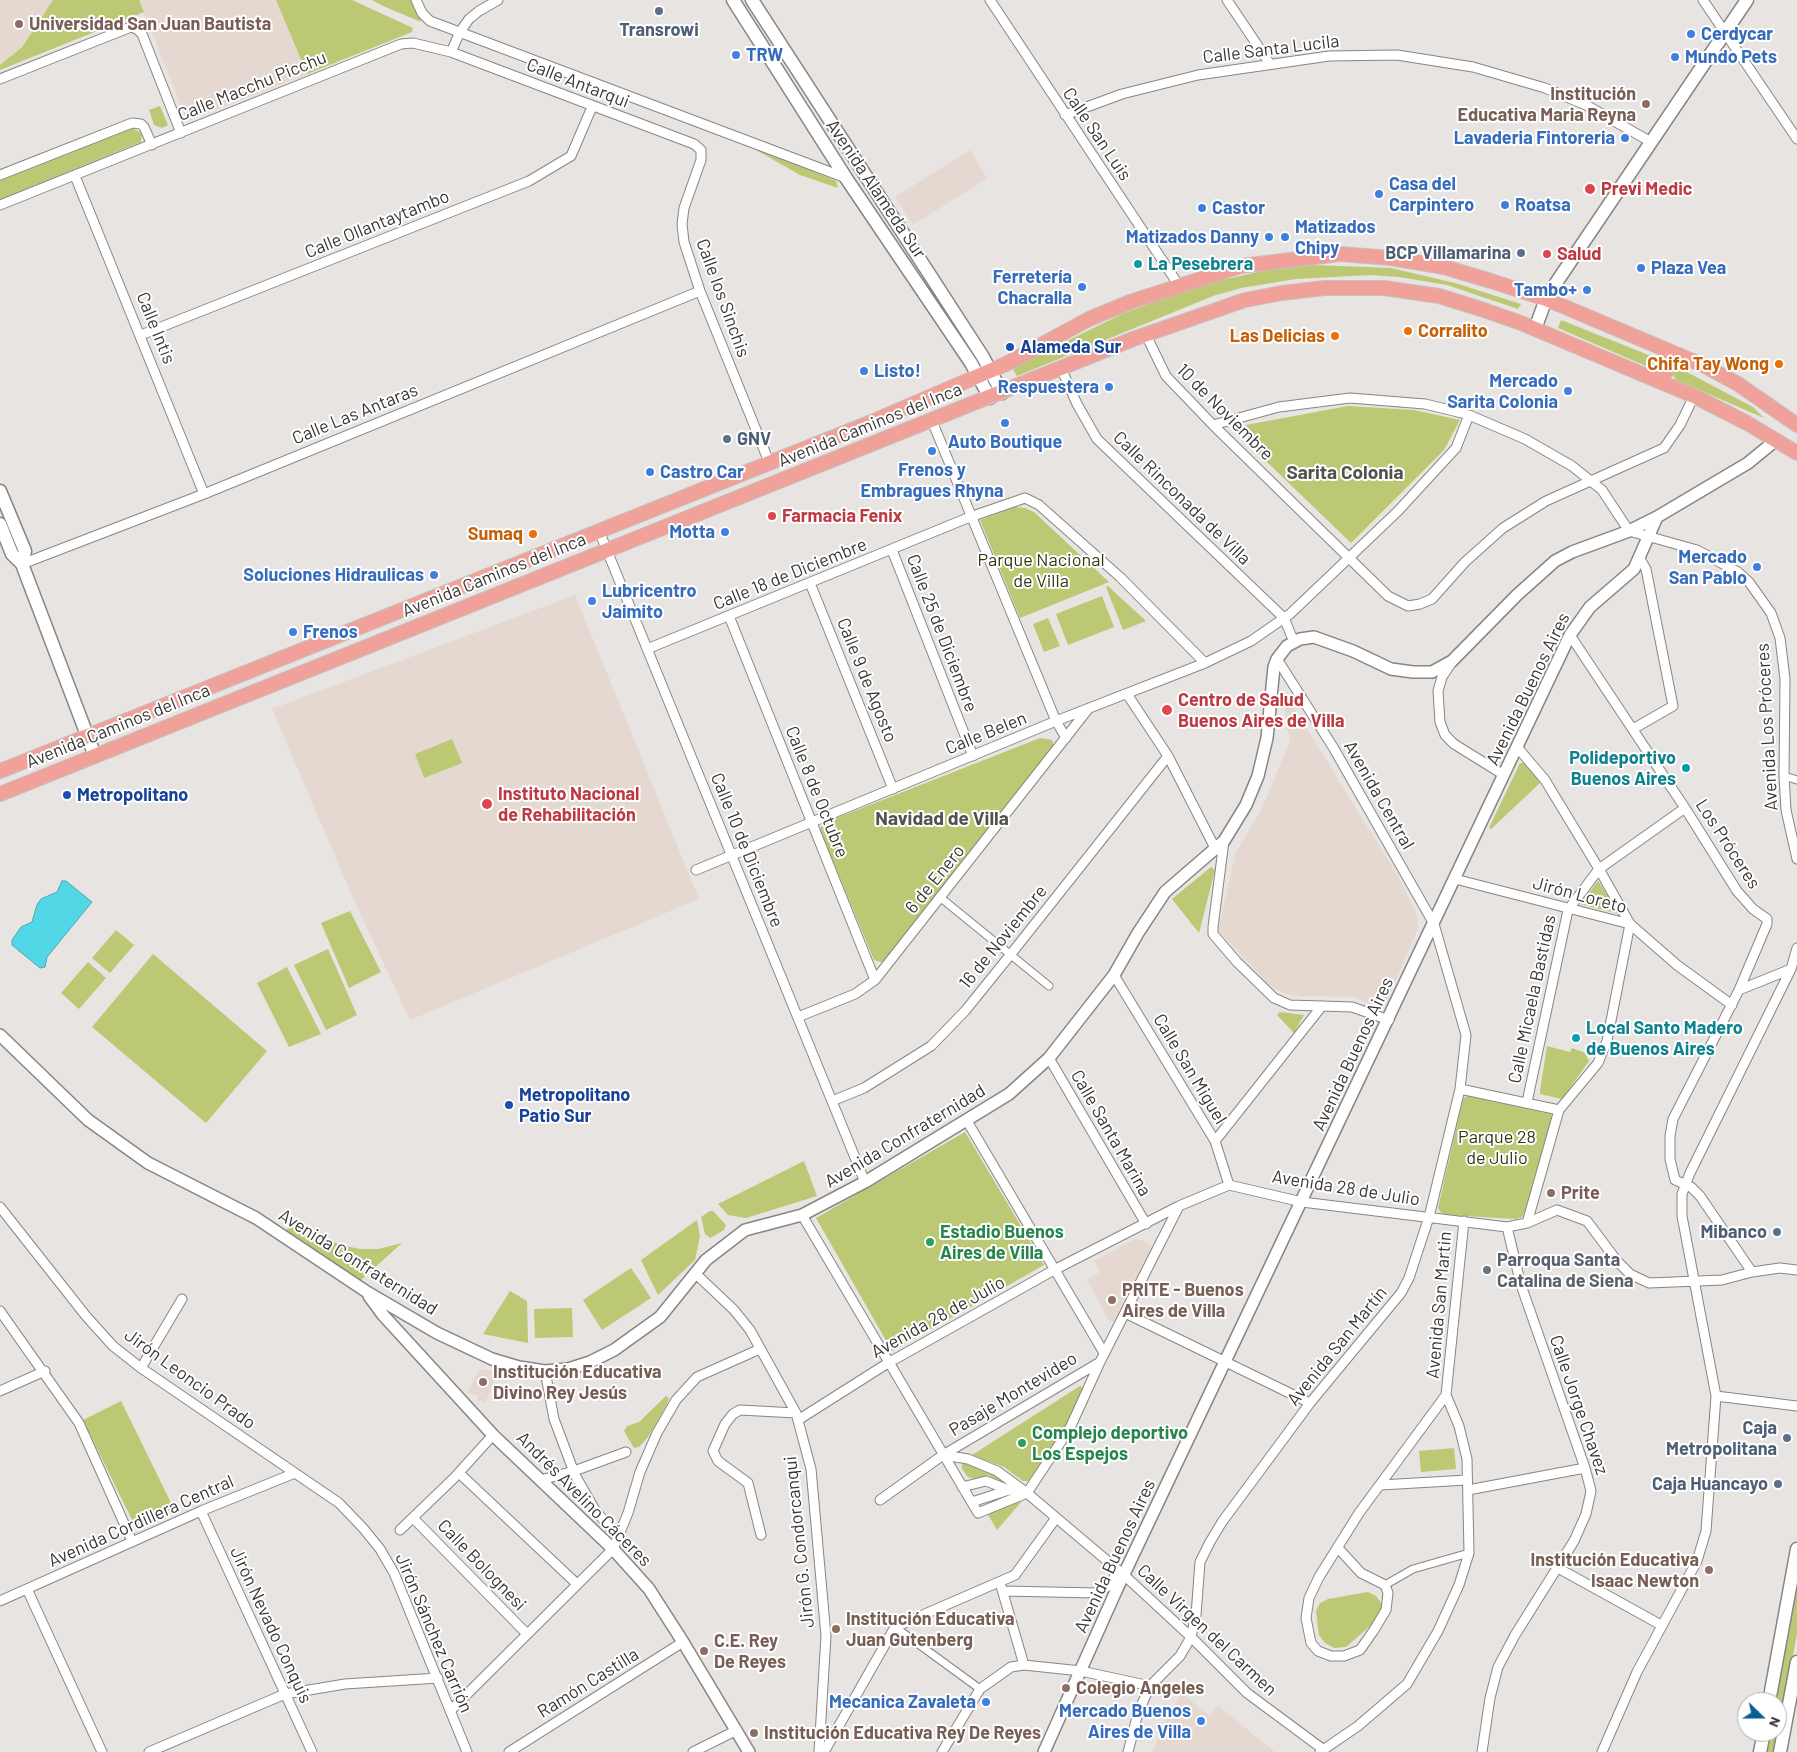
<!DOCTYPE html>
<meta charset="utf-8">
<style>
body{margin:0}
#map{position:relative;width:1797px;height:1752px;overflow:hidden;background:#e8e4e1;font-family:Barlow,sans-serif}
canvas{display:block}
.north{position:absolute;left:1737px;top:1692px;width:50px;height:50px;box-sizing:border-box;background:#fff;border:1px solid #b0afaf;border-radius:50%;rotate:112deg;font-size:14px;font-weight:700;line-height:20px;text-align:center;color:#393736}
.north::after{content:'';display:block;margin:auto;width:18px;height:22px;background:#0b5e90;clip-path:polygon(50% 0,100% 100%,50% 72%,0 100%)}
</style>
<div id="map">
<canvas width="1797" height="1752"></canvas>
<div class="north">N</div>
</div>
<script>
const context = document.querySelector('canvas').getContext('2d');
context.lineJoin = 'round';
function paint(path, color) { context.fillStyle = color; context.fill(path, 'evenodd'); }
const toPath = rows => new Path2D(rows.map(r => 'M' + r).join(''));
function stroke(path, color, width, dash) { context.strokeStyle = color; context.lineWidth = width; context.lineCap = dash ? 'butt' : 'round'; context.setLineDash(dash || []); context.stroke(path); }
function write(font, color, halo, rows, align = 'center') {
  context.font = font + ' Barlow,sans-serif'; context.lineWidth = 4; context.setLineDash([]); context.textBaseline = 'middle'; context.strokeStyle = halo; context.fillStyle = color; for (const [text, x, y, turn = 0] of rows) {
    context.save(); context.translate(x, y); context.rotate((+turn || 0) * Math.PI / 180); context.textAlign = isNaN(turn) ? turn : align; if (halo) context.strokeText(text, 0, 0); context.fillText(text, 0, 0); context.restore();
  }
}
paint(toPath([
 [0,0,53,0,21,47,0,65],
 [139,0,276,0,307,74,187,121],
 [970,150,987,178,913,225,895,197],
 [575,595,699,899,410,1020,353,898,272,709],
 [1286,695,1399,878,1417,916,1418,928,1386,1004,1379,1008,1354,997,1294,996,1281,992,1268,984,1218,930,1236,852,1262,808,1290,741,1282,697],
 [1135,1239,1146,1242,1151,1245,1151,1249,1115,1323,1109,1320,1087,1280,1100,1272,1094,1261],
 [480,1369,498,1372,485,1403,477,1400,478,1396,467,1392],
 [1182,1693,1209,1716,1218,1706,1275,1752,1153,1752,1162,1726]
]), '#e4d8d1');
paint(toPath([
 [53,0,139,0,144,12,0,70,0,65,22,47],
 [276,0,352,0,413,28,412,32,307,74],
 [372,0,413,0,421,22,383,6],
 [160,106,168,125,162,128,154,125,149,110],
 [132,128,142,133,141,142,0,199,0,180],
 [744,143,836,181,838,188,800,175],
 [1314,265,1391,268,1455,283,1521,304,1518,309,1447,285,1399,277,1370,275,1296,279,1241,288,1213,296,1017,376,1012,368,1122,314,1200,285,1262,271],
 [1561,320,1661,360,1661,365,1655,370,1558,328],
 [1681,369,1753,407,1764,418,1676,380,1672,373],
 [1348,406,1414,410,1460,420,1444,450,1351,543,1243,439,1242,431,1246,425],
 [1015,507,1025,508,1034,512,1109,582,1020,618,980,520],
 [1108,586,1146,621,1123,630,1106,587],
 [1102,596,1114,627,1068,645,1056,614],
 [1048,618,1060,646,1044,652,1033,624],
 [1040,738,1052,740,1054,747,884,963,874,960,820,830,821,826,824,823],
 [452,739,462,763,424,778,415,754],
 [1520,763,1527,763,1540,783,1491,829,1489,828],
 [1211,867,1215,870,1199,933,1172,899],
 [1598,881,1620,914,1580,904],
 [350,911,381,972,349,988,321,923],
 [116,930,134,945,110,973,92,958],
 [328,949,357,1015,326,1030,294,965],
 [153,954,267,1051,206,1123,92,1027],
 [88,962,106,978,79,1009,61,993],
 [287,967,321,1034,289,1047,257,983],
 [1280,1012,1304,1015,1294,1033,1277,1015],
 [1547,1046,1570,1052,1572,1048,1585,1053,1589,1061,1562,1099,1540,1094,1540,1091],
 [1467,1096,1551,1114,1552,1118,1525,1212,1522,1217,1516,1219,1447,1215,1441,1213,1438,1208,1463,1099],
 [965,1132,1044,1265,892,1351,816,1218],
 [804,1161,817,1196,746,1218,728,1215,718,1204],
 [710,1211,713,1211,726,1225,724,1230,710,1238,705,1234,701,1217],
 [697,1220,700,1236,695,1260,658,1295,641,1260],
 [289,1226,341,1245,360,1249,378,1249,402,1243,360,1281,285,1233],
 [631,1268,651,1298,602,1330,583,1300],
 [510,1291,527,1301,528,1343,483,1334],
 [572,1308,573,1337,535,1338,534,1309],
 [1080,1386,1084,1388,1063,1432,1028,1481,1023,1481,1004,1467,972,1455],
 [666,1396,669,1398,667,1404,648,1437,639,1447,634,1448,624,1431,627,1426,639,1422],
 [121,1401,175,1511,137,1530,83,1420],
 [1454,1448,1456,1469,1421,1472,1419,1451],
 [962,1460,991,1471,1016,1488,1004,1484,988,1475,975,1479,968,1477,962,1469],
 [1022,1501,997,1530,987,1513],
 [1797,1586,1797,1634,1775,1752,1767,1752,1771,1732,1777,1732,1776,1702],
 [1368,1592,1376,1596,1381,1603,1381,1612,1377,1620,1346,1647,1334,1648,1325,1643,1319,1635,1316,1611,1320,1603,1328,1599]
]), '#bcc873');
const water = toPath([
 [62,881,66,881,92,902,47,957,45,967,40,968,12,945,12,940,21,927,32,922,37,905,41,899,57,892,62,881]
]);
paint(water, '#51d7e5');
stroke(water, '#4aa7b0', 1);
const pedestrian = toPath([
 [1784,776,1797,780],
 [941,898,1049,986],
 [1385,1585,1413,1569,1469,1553],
 [895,1627,980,1689]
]);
const minor = toPath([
 [416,0,422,13,430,21,846,178],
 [990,0,1178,284],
 [1227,0,1270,64],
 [1703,0,1797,139],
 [451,52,460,32,469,19,479,11,498,0],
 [0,79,131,27,137,29,142,34,181,133],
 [1065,115,1122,94,1198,75,1329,56,1397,55,1473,67,1545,88,1586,105,1651,142],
 [0,175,132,123,141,124,144,127,152,145],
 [75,176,204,494],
 [0,205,401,44,413,43,451,52,694,144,701,150,701,160,684,208,682,224,684,242,700,291,769,462],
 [141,335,529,181,571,156,592,107],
 [1146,335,1166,376,1213,425,1388,596,1408,606,1420,604,1432,599,1465,562,1503,528,1546,501,1664,448,1680,425,1694,396],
 [1061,368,1077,404,1097,439,1284,618,1294,642],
 [932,421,1056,721,1066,738],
 [1213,425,1279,407,1350,398,1425,404,1450,410,1469,415,1525,439,1572,466,1602,490,1629,531,1697,550,1738,572,1749,582,1771,613,1780,638,1785,679,1784,776,1786,810,1797,859],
 [599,531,865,1182],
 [892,550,973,756],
 [22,564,204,494,700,291],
 [810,583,893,789],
 [729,616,875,980],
 [1570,635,1685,808,1737,891,1753,909,1767,919,1767,924,1739,990,1673,1119,1670,1136,1670,1159,1675,1180,1691,1187,1700,1196,1752,1272],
 [647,649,970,517,1025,498,1039,505,1120,577,1205,663],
 [1452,662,1442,677,1438,691,1440,722,1445,735,1454,744,1504,775],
 [1127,694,1168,756,1216,850],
 [1633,729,1673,706,1646,569,1640,559],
 [1517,747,1545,780,1599,869,1630,924,1607,1041,1598,1063,1559,1110,1527,1223],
 [1224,841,1213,927,1213,934,1237,962,1274,998,1290,1005,1352,1007,1389,1020],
 [696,870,1056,721,1205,663,1251,641,1290,614,1398,511,1456,448,1469,415],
 [1455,879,1630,924,1677,965,1732,1005],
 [1114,975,1215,1141,1229,1185],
 [1739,990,1791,969],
 [798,1017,855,994,875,980,1089,708],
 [1049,1058,1146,1224],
 [1460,1089,1559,1110],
 [832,1101,864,1088,931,1046,965,1011,1011,954,1168,756],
 [1527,1102,1568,910,1599,869,1685,808],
 [967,1121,1104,1353],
 [1215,1141,1322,1006],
 [0,1207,86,1316,113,1346,141,1368,339,1503,363,1528,380,1549,394,1573,467,1752],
 [802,1215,978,1513,1027,1493],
 [696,1274,734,1310,750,1330,796,1413,811,1469,826,1636,819,1752],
 [0,1311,79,1423,132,1541],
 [1125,1313,1310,1403],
 [141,1368,182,1299],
 [545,1371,554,1419,575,1475,595,1510,618,1537],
 [0,1391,45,1371],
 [1716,1396,1797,1406],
 [798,1420,888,1363,1054,1270,1179,1206,1229,1185,1302,1202,1507,1227,1527,1223,1557,1210,1587,1221,1617,1261,1630,1274,1649,1283,1722,1280,1752,1272,1780,1268,1797,1270],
 [943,1455,968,1459,997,1471,1027,1493,1124,1575,1191,1637,1247,1693,1324,1750],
 [459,1473,577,1584],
 [541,1480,574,1471,626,1452],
 [1381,1485,1467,1480],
 [962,1487,986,1481,1009,1490],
 [1468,1490,1585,1468],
 [1027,1493,1070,1428,1100,1362,1179,1206],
 [880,1500,943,1455,1100,1362],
 [972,1502,1009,1490,1025,1492],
 [201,1511,312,1752],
 [413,1518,527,1634],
 [400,1530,454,1478,493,1435],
 [761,1535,748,1483,718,1461,713,1451,725,1424,733,1414,740,1410,796,1413],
 [1338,1548,1361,1573,1385,1585,1388,1593,1386,1610,1374,1630,1360,1650,1344,1656,1331,1656,1318,1651,1311,1643,1306,1618,1309,1598,1319,1577,1359,1513,1446,1395],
 [1558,1568,1661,1625],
 [1001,1586,1024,1665],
 [27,1589,102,1752],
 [1003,1591,1097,1593,1110,1585,1118,1570],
 [0,1601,201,1511,295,1473],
 [450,1711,613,1549,628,1513,640,1472,657,1433,676,1400,697,1377,760,1349],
 [149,1752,285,1694,345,1684,438,1678],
 [509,1752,683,1642],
 [693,1752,737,1730],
 [824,1752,895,1627,1015,1575,1056,1518],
 [942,1752,980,1689,1011,1667,1024,1665,1081,1671,1150,1686],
 [1128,1752,1138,1713,1150,1686,1180,1656,1191,1637,1196,1615,1200,1562,1210,1542,1222,1522,1310,1403,1401,1293,1409,1278,1429,1217,1460,1089,1466,1035,1434,924,1333,747,1277,659],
 [1320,1752,1358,1726,1407,1684,1438,1631,1459,1585,1469,1553,1467,1459,1459,1426,1446,1395,1464,1221],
 [1482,1752,1490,1698,1498,1667,1515,1635,1574,1541,1586,1514,1591,1491,1585,1468,1521,1285,1507,1227],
 [1602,1752,1637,1672,1697,1561,1706,1531,1716,1396,1682,1216,1682,1194,1690,1173,1791,969,1797,948]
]);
const tertiary = toPath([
 [0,1035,88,1120,148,1163,256,1218,367,1292,437,1333,492,1359,519,1367,545,1371,568,1369,590,1362,614,1350,660,1317,706,1260,745,1230,802,1215,865,1182,1009,1094,1049,1058,1114,975,1138,933,1165,892,1224,841,1246,805,1258,776,1267,738,1274,667,1277,659,1287,646,1300,639,1314,637,1353,651,1391,669,1413,672,1432,672,1452,661,1517,595,1555,561,1572,552,1629,531,1657,517,1748,463,1776,440],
 [369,1296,383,1315,493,1435,613,1549,649,1589,683,1642,749,1752],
 [1044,1752,1116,1591,1570,635,1590,607,1634,569,1657,517]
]);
const secondary = toPath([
 [733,0,846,178,971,363,990,398],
 [752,0,983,357,1002,393],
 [1535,329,1546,299,1556,283,1747,0],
 [0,491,25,551,22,564],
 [0,524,12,554,22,564,95,756],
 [1769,1702,1797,1549],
 [1760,1752,1764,1732],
 [1780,1752,1797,1662]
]);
const primary = toPath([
 [1655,379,1666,372,1674,353],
 [0,771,869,423,1006,364,1089,319,1130,302,1241,266,1340,254,1391,258,1444,267,1491,281,1546,299,1707,367,1738,384,1797,425],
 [0,794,1133,339,1245,300,1282,293,1325,288,1384,288,1439,296,1481,309,1521,323,1694,396,1747,423,1797,453]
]);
stroke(pedestrian, '#898583', 9);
stroke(minor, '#898583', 11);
stroke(tertiary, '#898583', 14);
stroke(secondary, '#898583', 15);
stroke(primary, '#c4c3c3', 16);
stroke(pedestrian, '#fff', 7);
stroke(minor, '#fff', 9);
stroke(tertiary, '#fff', 11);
stroke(secondary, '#fff', 12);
stroke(primary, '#f0a29a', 14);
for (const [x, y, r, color] of [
 [659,11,5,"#5c6f8a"],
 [19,24,5,"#8d6e63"],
 [1691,34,5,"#3f7fe0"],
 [736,55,5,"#3f7fe0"],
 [1675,57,5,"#3f7fe0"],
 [1646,104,5,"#8d6e63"],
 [1625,138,5,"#3f7fe0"],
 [1590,189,6,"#e0444e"],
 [1379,194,5,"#3f7fe0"],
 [1505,205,5,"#3f7fe0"],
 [1202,208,5,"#3f7fe0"],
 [1269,237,5,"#3f7fe0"],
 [1285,237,5,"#3f7fe0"],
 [1521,253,5,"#5c6f8a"],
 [1547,254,5,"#e0444e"],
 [1138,264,5,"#0f9aa8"],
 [1641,268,5,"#3f7fe0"],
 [1082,287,5,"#3f7fe0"],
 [1587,290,5,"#3f7fe0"],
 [1408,331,5,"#e8710a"],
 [1335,336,5,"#e8710a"],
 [1010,347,5,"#1a4fb4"],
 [1779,364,5,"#e8710a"],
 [864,371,5,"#3f7fe0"],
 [1109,387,5,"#3f7fe0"],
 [1568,391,5,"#3f7fe0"],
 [1005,423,5,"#3f7fe0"],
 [727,439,5,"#5c6f8a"],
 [932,451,5,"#3f7fe0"],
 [650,472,5,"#3f7fe0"],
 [772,516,5,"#e0444e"],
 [725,532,5,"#3f7fe0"],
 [533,534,5,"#e8710a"],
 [1757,567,5,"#3f7fe0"],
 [434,575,5,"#3f7fe0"],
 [592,601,5,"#3f7fe0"],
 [293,632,5,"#3f7fe0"],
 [1167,710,6,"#e0444e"],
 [1686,768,5,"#0f9aa8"],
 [67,795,5,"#1a4fb4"],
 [487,804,6,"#e0444e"],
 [1576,1038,5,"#0f9aa8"],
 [509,1105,5,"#1a4fb4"],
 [1551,1193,5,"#8d6e63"],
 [1777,1232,5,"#5c6f8a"],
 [930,1242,5,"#2e9e5b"],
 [1487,1270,5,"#6b7280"],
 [1112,1300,5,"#8d6e63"],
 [483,1382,5,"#8d6e63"],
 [1787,1438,5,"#5c6f8a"],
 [1022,1443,5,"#2e9e5b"],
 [1778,1484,5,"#5c6f8a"],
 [1709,1570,5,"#8d6e63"],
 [836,1629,5,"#8d6e63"],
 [704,1651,5,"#8d6e63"],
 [1066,1688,5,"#8d6e63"],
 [986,1702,5,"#3f7fe0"],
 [1201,1721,5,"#3f7fe0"],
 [754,1733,5,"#8d6e63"]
]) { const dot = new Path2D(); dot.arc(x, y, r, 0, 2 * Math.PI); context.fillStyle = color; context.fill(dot); stroke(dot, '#fff', 2); }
write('bold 18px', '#785e54', '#fff', [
 ["Universidad San Juan Bautista",29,24],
 ["Institución",1636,94,"right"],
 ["Educativa Maria Reyna",1636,115,"right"],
 ["Prite",1561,1193],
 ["PRITE - Buenos",1122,1290],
 ["Aires de Villa",1122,1311],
 ["Institución Educativa",493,1372],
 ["Divino Rey Jesús",493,1393],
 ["Institución Educativa",1699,1560,"right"],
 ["Isaac Newton",1699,1581,"right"],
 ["Institución Educativa",846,1619],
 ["Juan Gutenberg",846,1640],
 ["C.E. Rey",714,1641],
 ["De Reyes",714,1662],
 ["Colegio Angeles",1076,1688],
 ["Institución Educativa Rey De Reyes",764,1733]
], 'left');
write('bold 18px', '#4e5e75', '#fff', [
 ["Transrowi",659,30,"center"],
 ["BCP Villamarina",1511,253],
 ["GNV",737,439,"left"],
 ["Mibanco",1767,1232],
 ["Caja",1777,1428],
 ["Metropolitana",1777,1449],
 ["Caja Huancayo",1768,1484]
], 'right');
write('bold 18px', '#366cbe', '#fff', [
 ["Cerdycar",1701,34],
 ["TRW",746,55],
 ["Mundo Pets",1685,57],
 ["Lavaderia Fintoreria",1615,138,"right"],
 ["Casa del",1389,184],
 ["Carpintero",1389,205],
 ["Roatsa",1515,205],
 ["Castor",1212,208],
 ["Matizados",1295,227],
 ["Chipy",1295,248],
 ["Matizados Danny",1259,237,"right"],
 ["Plaza Vea",1651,268],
 ["Ferretería",1072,277,"right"],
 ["Chacralla",1072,298,"right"],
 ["Tambo+",1577,290,"right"],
 ["Listo!",874,371],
 ["Mercado",1558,381,"right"],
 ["Sarita Colonia",1558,402,"right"],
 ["Respuestera",1099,387,"right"],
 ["Auto Boutique",1005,442,"center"],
 ["Frenos y",932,470,"center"],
 ["Embragues Rhyna",932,491,"center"],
 ["Castro Car",660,472],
 ["Motta",715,532,"right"],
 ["Mercado",1747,557,"right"],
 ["San Pablo",1747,578,"right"],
 ["Soluciones Hidraulicas",424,575,"right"],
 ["Lubricentro",602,591],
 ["Jaimito",602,612],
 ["Frenos",303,632],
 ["Mecanica Zavaleta",976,1702,"right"],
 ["Mercado Buenos",1191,1711,"right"],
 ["Aires de Villa",1191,1732,"right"]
], 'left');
write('18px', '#393736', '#fff', [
 ["Calle Santa Lucila",1271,49,-7],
 ["Calle Antarqui",578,83,21],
 ["Calle Macchu Picchu",252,86,-22],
 ["Calle San Luis",1097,134,56],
 ["Avenida Alameda Sur",876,189,56],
 ["Calle Ollantaytambo",377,224,-22],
 ["Calle los Sinchis",723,298,70],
 ["Calle Intis",156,328,68],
 ["10 de Noviembre",1225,412,45],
 ["Calle Las Antaras",355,414,-22],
 ["Avenida Caminos del Inca",870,425,-22],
 ["Calle Rinconada de Villa",1182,498,44],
 ["Calle 18 de Diciembre",790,574,-22],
 ["Avenida Caminos del Inca",494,575,-22],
 ["Calle 25 de Diciembre",942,633,69],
 ["Calle 9 de Agosto",867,680,68],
 ["Avenida Buenos Aires",1528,689,-64],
 ["Avenida Caminos del Inca",118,726,-22],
 ["Avenida Los Próceres",1767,727,-93],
 ["Calle Belen",986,733,-22],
 ["Calle 8 de Octubre",817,792,68],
 ["Avenida Central",1379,795,60],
 ["Los Próceres",1728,844,57],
 ["Calle 10 de Diciembre",747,850,68],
 ["6 de Enero",935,879,-51],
 ["Jirón Loreto",1580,895,15],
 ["16 de Noviembre",1003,937,-51],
 ["Calle Micaela Bastidas",1532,999,-78],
 ["Avenida Buenos Aires",1353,1054,-65],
 ["Calle San Miguel",1190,1069,59],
 ["Calle Santa Marina",1111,1133,60],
 ["Avenida Confraternidad",905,1136,-31],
 ["Avenida 28 de Julio",1346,1188,9],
 ["Avenida Confraternidad",358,1262,32],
 ["Avenida San Martin",1439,1305,-85],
 ["Avenida 28 de Julio",938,1317,-29],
 ["Avenida San Martín",1337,1346,-51],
 ["Jirón Leoncio Prado",190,1379,36],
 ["Pasaje Montevideo",1013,1394,-31],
 ["Calle Jorge Chavez",1579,1405,71],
 ["Andrés Avelino Cáceres",584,1499,45],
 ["Avenida Cordillera Central",141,1521,-24],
 ["Jirón G. Condorcanqui",799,1542,-96],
 ["Avenida Buenos Aires",1115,1556,-65],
 ["Calle Bolognesi",482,1565,46],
 ["Jirón Nevado Conquis",271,1625,65],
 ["Calle Virgen del Carmen",1207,1630,43],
 ["Jirón Sánchez Carrión",434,1633,67],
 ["Ramón Castilla",588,1683,-32]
]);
write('bold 18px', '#be3a42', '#fff', [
 ["Previ Medic",1601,189],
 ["Salud",1557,254],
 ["Farmacia Fenix",782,516],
 ["Centro de Salud",1178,700],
 ["Buenos Aires de Villa",1178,721],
 ["Instituto Nacional",498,794],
 ["de Rehabilitación",498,815]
], 'left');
write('bold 18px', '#0d838f', '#fff', [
 ["La Pesebrera",1148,264],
 ["Polideportivo",1676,758,"right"],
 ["Buenos Aires",1676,779,"right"],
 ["Local Santo Madero",1586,1028],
 ["de Buenos Aires",1586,1049]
], 'left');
write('bold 18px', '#c56008', '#fff', [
 ["Corralito",1418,331,"left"],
 ["Las Delicias",1325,336],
 ["Chifa Tay Wong",1769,364],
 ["Sumaq",523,534]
], 'right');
write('bold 18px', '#164399', '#fff', [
 ["Alameda Sur",1020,347],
 ["Metropolitano",77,795],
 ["Metropolitano",519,1095],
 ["Patio Sur",519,1116]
], 'left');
write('18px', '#333811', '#fff', [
 ["Parque Nacional",1041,560],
 ["de Villa",1041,581],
 ["Parque 28",1497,1137],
 ["de Julio",1497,1158]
]);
write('bold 18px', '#27864d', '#fff', [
 ["Estadio Buenos",940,1232],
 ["Aires de Villa",940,1253],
 ["Complejo deportivo",1032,1433],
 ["Los Espejos",1032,1454]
], 'left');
write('bold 18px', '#5b616d', '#fff', [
 ["Parroqua Santa",1497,1260],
 ["Catalina de Siena",1497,1281]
], 'left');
write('bold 19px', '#54514e', '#fff', [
 ["Sarita Colonia",1345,473],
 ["Navidad de Villa",942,819]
]);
</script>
